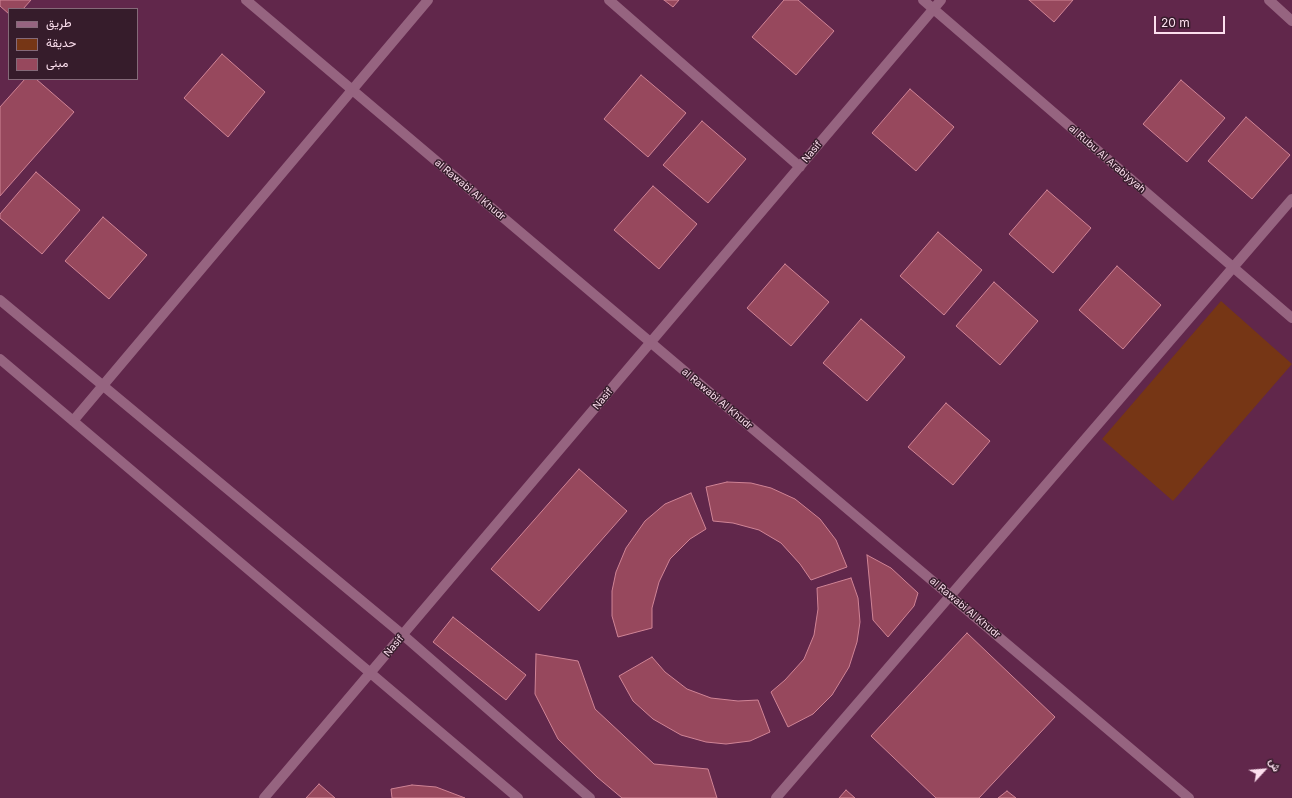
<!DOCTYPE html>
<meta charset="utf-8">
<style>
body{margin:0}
#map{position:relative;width:1292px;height:798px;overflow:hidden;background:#61274b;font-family:Inter,Vazirmatn,sans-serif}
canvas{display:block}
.legend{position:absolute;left:8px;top:8px;width:130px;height:72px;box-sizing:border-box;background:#361c2b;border:1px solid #856a79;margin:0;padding:5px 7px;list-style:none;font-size:12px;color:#fcdfee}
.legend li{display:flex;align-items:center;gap:8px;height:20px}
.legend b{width:20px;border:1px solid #856a79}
.north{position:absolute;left:1244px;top:750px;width:40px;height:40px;-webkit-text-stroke:3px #361c2b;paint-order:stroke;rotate:64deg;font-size:11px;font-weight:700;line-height:16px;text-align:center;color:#fcdfee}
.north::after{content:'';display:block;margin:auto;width:14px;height:18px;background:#fcdfee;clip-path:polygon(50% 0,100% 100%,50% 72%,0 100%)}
.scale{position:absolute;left:1154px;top:16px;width:71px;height:18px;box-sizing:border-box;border:2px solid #fcdfee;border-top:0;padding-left:5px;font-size:12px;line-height:14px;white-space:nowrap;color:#fcdfee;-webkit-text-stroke:3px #361c2b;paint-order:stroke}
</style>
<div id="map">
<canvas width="1292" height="798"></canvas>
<ul class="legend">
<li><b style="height:5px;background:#966480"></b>طريق</li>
<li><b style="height:11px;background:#763615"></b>حديقة</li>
<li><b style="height:11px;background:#97485d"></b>مبنى</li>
</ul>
<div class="north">ش</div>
<div class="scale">20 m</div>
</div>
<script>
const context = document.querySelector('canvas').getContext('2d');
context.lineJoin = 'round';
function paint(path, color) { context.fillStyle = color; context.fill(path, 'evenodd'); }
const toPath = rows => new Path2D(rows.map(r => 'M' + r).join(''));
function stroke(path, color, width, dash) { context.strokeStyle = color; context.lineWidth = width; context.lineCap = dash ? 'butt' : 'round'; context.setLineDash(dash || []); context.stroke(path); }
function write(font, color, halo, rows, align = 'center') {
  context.font = font + ' Inter,sans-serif'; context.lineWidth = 3; context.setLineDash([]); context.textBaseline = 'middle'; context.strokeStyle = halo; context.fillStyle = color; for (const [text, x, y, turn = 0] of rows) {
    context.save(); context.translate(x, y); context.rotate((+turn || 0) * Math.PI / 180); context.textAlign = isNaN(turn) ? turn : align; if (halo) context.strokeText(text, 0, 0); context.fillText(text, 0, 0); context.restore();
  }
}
paint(toPath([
 [1221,301,1292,364,1173,501,1102,439]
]), '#763615');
const building = toPath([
 [0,0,31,0,23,9,9,9,9,14,0,6,0,0],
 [664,0,679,0,673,7,664,0],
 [784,0,798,0,834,31,796,75,752,37,784,0],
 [1029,0,1073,0,1054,22,1029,0],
 [222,54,265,92,228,137,184,98,222,54],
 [641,75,686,113,648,157,604,119,641,75],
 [25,79,36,79,74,112,0,196,0,107,25,79],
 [1181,80,1225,118,1187,162,1143,124,1181,80],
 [910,89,954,127,916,171,872,133,910,89],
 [1246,117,1290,155,1252,199,1208,161,1246,117],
 [702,121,746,159,708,203,663,165,702,121],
 [36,172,80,210,42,254,0,218,0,214,36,172],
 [653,186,697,224,659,269,614,230,653,186],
 [1047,190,1091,228,1053,273,1009,234,1047,190],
 [103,217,147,255,109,299,65,261,103,217],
 [938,232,982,270,944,315,900,276,938,232],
 [785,264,829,302,791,346,747,308,785,264],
 [1117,266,1161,305,1123,349,1079,310,1117,266],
 [994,282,1038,321,1000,365,956,326,994,282],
 [861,319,905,357,867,401,823,363,861,319],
 [946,403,990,441,953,485,908,447,946,403],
 [579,469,627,511,539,611,491,569,579,469],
 [727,482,751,483,771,488,795,499,820,519,836,540,847,567,811,580,800,564,781,543,759,530,733,523,713,521,706,487,727,482],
 [691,493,706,529,690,539,670,559,659,582,652,608,652,628,618,637,612,616,612,591,616,572,626,548,645,521,665,504,691,493],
 [867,555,891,568,918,593,914,606,888,637,873,620,867,555],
 [851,578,858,598,860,622,857,642,849,667,832,695,813,714,788,727,771,692,785,680,804,659,814,635,818,609,817,588,851,578],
 [453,617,526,675,506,700,433,642,453,617],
 [967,633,1055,717,979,798,936,798,871,736,967,633],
 [536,654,578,661,595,709,654,764,708,769,717,798,622,798,597,777,558,739,535,694,536,654],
 [652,657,665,672,687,689,711,698,738,701,758,700,770,732,750,741,726,744,706,742,681,735,653,719,633,701,619,676,652,657],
 [319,784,335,798,306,798,319,784],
 [412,785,436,787,465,798,392,798,391,789,412,785],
 [846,790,855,798,839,798,846,790],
 [1007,791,1016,798,998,798,1007,791]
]);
paint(building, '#97485d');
stroke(building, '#d08496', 1);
stroke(toPath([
 [246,0,1189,798],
 [609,0,800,167],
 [923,0,1292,318],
 [1269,0,1292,21],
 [0,300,403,635,590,798],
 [0,359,518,798],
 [73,421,428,0],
 [264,798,941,0],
 [776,798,1292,199]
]), '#966480', 10);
write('10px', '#fcdfee', '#361c2b', [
 ["Nasif",812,152,-50],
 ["al Rubu Al Arabiyyah",1107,159,41],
 ["al Rawabi Al Khudr",470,190,40],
 ["Nasif",603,399,-50],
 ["al Rawabi Al Khudr",717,399,40],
 ["al Rawabi Al Khudr",965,608,40],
 ["Nasif",394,646,-50]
]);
</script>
